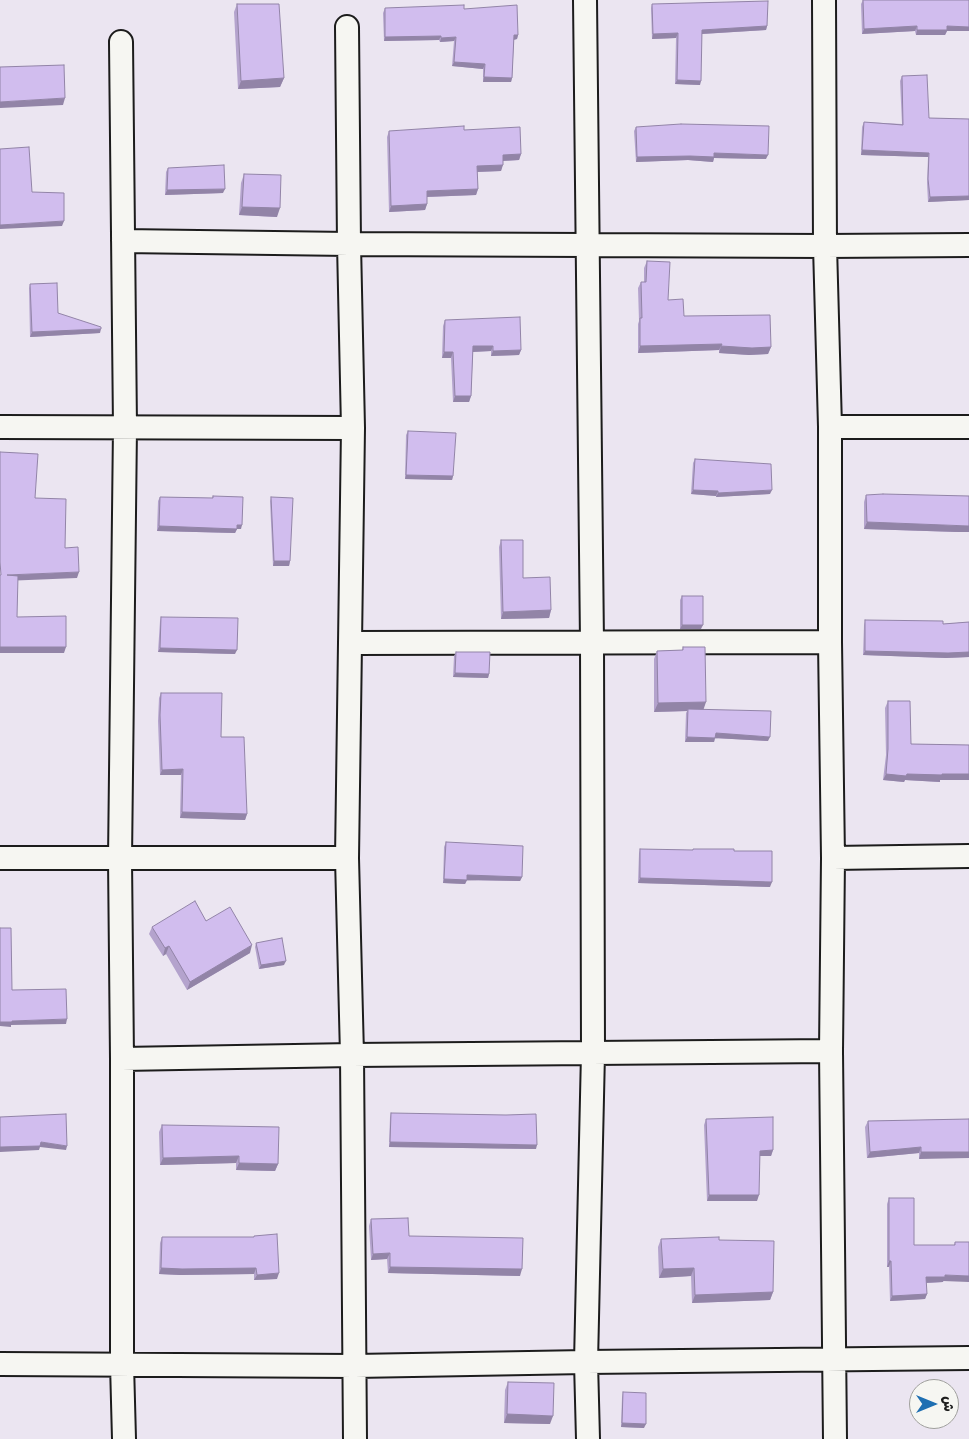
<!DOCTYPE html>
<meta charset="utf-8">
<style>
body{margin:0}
#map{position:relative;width:969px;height:1439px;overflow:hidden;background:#ebe5f1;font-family:"Architects Daughter","Playpen Sans Arabic",sans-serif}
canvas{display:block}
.north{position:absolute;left:909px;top:1379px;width:50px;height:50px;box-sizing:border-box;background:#f6f6f2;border:1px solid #9f9f9c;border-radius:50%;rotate:90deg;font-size:14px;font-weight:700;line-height:20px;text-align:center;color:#1c1c1c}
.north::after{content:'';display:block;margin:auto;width:18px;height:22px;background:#1f6fb2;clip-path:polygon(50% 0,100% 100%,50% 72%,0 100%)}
</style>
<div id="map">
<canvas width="969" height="1439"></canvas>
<div class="north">ش</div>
</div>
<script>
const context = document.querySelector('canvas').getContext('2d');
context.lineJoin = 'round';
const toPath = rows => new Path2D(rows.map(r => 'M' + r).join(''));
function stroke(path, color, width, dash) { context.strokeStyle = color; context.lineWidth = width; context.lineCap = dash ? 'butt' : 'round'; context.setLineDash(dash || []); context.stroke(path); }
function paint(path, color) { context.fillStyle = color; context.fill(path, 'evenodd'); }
const street = toPath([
 [585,0,592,642,593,1053,586,1362,588,1439],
 [824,0,825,246,830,427,830,642,833,858,831,1051,835,1439],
 [347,27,349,244,353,428,347,858,352,1055,355,1439],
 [121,42,125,427,120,859,122,1059,122,1364,124,1439],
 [123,241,349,244,825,246,969,245],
 [0,427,353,428],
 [830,427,969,427],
 [351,643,830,642],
 [0,858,347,858],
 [833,858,969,856],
 [122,1059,352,1055,831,1051],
 [0,1364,355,1366,586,1362,969,1358]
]);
stroke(street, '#1c1c1c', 26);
stroke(street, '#f6f6f2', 22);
paint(toPath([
 [863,0,969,0,969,31,947,31,945,35,916,35,915,31,862,34,861,4],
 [237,4,284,78,280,87,238,89,234,12],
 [652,4,767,26,766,30,702,34,700,85,675,84,676,38,652,39,651,8],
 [385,8,464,9,518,35,517,39,514,40,512,78,511,82,483,82,483,69,452,66,454,41,440,42,439,40,384,41,383,13],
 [902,76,929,118,969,119,969,200,928,202,927,183,928,157,861,155,862,127,864,122,902,124,900,81],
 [636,127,766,159,714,158,713,162,688,160,636,162,634,131],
 [464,130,521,154,519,160,503,161,501,171,477,172,478,189,476,195,427,197,427,204,425,210,389,212,387,137,389,131],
 [168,168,223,193,165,195,166,172],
 [244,174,277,217,239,215,241,183],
 [647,261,668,300,684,316,771,347,768,354,749,355,719,353,719,350,638,353,638,324,639,321,638,288,641,282,644,282,644,268],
 [30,284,58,313,100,333,30,337,29,288],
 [445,320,521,350,519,355,491,356,491,351,473,352,471,396,469,402,453,402,451,358,442,358,443,326],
 [408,431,453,476,452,480,405,479,406,435],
 [695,459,770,494,716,497,716,496,691,494,693,463],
 [866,495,958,532,864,529,864,502],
 [213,496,241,529,237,529,235,533,157,531,158,501,160,497,212,498],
 [271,497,290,561,289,566,273,566,270,501],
 [501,540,523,578,551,610,549,618,501,619,499,547],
 [682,596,701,629,680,629,680,600],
 [161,617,235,654,158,652,160,621],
 [865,620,943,624,969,622,969,657,946,658,863,655,864,625],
 [683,647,703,709,768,741,715,738,714,742,685,742,686,713,687,711,654,712,654,659,657,651,682,650],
 [456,652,489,674,488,678,453,677,454,656],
 [161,693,247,814,245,820,180,818,181,775,160,775,158,721,159,698],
 [888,701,911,744,969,745,969,780,940,780,940,782,905,780,904,782,883,780,886,755,885,708],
 [446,842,522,877,520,881,467,880,465,884,443,883,444,847],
 [640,849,734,851,770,887,638,883,639,853],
 [206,921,250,953,187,990,166,954,163,956,149,934,152,927],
 [256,943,284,965,259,969,255,947],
 [391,1113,536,1149,389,1147,390,1117],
 [706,1119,773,1150,771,1156,760,1156,757,1201,707,1201,704,1125],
 [969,1119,919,1159,919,1153,867,1158,865,1127,868,1121],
 [162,1125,278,1164,275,1171,236,1170,236,1163,160,1165,159,1132],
 [889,1198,914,1245,954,1245,955,1242,969,1242,943,1282,926,1283,927,1294,925,1299,890,1301,889,1267,887,1267,887,1204],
 [371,1219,409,1236,520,1276,388,1273,387,1259,371,1260,369,1226],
 [254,1236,277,1279,254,1280,254,1274,180,1275,159,1274,160,1243,162,1237,254,1237],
 [661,1239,719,1240,773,1292,770,1300,692,1303,691,1276,659,1278,658,1247],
 [508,1382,550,1424,504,1423,505,1390],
 [623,1392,644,1428,621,1427,622,1397]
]), '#b4a3cd');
paint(toPath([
 [767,26,766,30,701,34,702,30],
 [917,26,915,31,862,34,864,29],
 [947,26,969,27,969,31,947,31,945,35,916,35,917,30],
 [678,33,676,38,652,39,653,34],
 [514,35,518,35,517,39,512,40],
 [441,36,439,40,384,41,385,37],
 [456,37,454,41,440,42,441,38],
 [454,62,485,64,483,69,452,66],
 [484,77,512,78,511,82,483,82],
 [284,78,280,87,238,89,241,81],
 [677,80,701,81,700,85,675,84],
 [65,98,63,105,0,108,0,102],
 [862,150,929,153,928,157,861,155],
 [714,153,768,155,766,159,714,158,713,162,688,160,636,162,637,157],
 [521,154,519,160,501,161,503,155],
 [503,165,501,171,475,172,477,166],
 [225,189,223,193,165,195,167,190],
 [478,189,476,195,424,197,427,191],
 [969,196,969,200,928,202,930,197],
 [427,204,425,210,389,212,391,206],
 [242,207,280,208,277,217,239,215],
 [64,221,62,226,0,229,0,225],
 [101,329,100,333,30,337,32,332],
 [722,344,719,350,638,353,640,346],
 [473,346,493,346,491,351,471,352],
 [721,346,771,347,768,354,749,355,719,353],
 [521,350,519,355,491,356,493,351],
 [444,352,453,352,451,358,442,358],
 [455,396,471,396,469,402,453,402],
 [406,475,453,476,452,480,405,479],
 [693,490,718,491,716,496,691,494],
 [772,490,770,494,716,497,718,493],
 [867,522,969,526,969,532,958,532,864,529],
 [237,525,242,525,241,529,235,529],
 [159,526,237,529,235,533,157,531],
 [274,561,290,561,289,566,273,566],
 [79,572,77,578,4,581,7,575],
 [551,610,549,618,501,619,503,612],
 [682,625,703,625,701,629,680,629],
 [0,647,66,647,64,653,0,653],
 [160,648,237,650,235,654,158,652],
 [865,651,969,652,969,657,946,658,863,655],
 [455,673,489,674,488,678,453,677],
 [706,702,703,711,688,709,687,711,654,712,658,703],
 [716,733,770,737,768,741,714,738],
 [687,737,715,738,714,742,685,742],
 [183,769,181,775,160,775,162,770],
 [886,774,969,774,969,780,940,780,940,782,905,780,904,782,883,780],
 [182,812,247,814,245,820,180,818],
 [467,875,522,877,520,881,465,880],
 [640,878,772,882,770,887,638,883],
 [444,879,467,880,465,884,443,883],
 [252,945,250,953,187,990,190,982],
 [169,946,166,954,163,956,165,948],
 [286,961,284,965,259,969,261,965],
 [67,1019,66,1024,11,1025,11,1027,0,1026,0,1022,12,1021],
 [41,1142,67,1146,66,1150,40,1147,39,1150,0,1152,0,1147],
 [390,1142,537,1145,536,1149,389,1147],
 [921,1147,919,1153,867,1158,870,1152],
 [773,1150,771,1156,758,1156,760,1151],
 [921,1152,969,1152,969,1158,919,1159],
 [239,1156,236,1163,160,1165,163,1158],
 [239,1163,278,1164,275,1171,236,1170],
 [709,1195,759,1195,757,1201,707,1201],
 [390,1253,387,1259,371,1260,373,1254],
 [889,1261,891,1261,889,1267,887,1267],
 [390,1267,522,1269,520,1276,388,1273],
 [161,1268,256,1268,254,1274,180,1275,159,1274],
 [694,1268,691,1276,659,1278,663,1269],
 [279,1273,277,1279,254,1280,257,1275],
 [945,1275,969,1276,969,1282,943,1281,943,1282,924,1283,926,1277],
 [773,1292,770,1300,692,1303,695,1295],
 [927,1294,925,1299,890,1301,892,1296],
 [507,1414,553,1416,550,1424,504,1423],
 [622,1423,646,1424,644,1428,621,1427]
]), '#9284a7');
const building = toPath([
 [863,0,969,0,969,27,947,26,947,30,917,30,917,26,864,29,863,0],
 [768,1,767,26,702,30,701,81,677,80,678,33,653,34,652,4,768,1],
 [237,4,279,4,284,78,241,81,237,4],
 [464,5,464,9,517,5,518,35,514,35,512,78,484,77,485,64,454,62,456,37,441,38,441,36,385,37,385,8,464,5],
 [64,65,65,98,0,102,0,67,64,65],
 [927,75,929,118,969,119,969,196,930,197,928,179,929,153,862,150,864,122,903,125,902,76,927,75],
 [681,124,769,126,768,155,714,153,714,157,690,156,637,157,636,127,681,124],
 [464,126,464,130,520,127,521,154,503,155,503,165,477,166,478,189,427,191,427,204,391,206,389,131,464,126],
 [29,147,32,192,64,193,64,221,0,225,0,149,29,147],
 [224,165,225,189,167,190,168,168,224,165],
 [244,174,281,175,280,208,242,207,244,174],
 [647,261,670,262,668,300,683,299,684,316,770,315,771,347,752,348,721,346,722,344,640,346,640,318,642,318,641,282,646,282,647,261],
 [57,283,58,313,101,327,101,329,32,332,30,284,57,283],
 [520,317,521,350,493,351,493,346,473,346,471,396,455,396,453,352,444,352,445,320,520,317],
 [408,431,456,433,453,476,406,475,408,431],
 [0,452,38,454,35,498,66,499,65,548,78,547,79,572,7,575,18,576,17,617,66,616,66,647,0,647,0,575,1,575,0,562,0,452],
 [695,459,771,464,772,490,718,493,718,491,693,490,695,459],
 [883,494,969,496,969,526,867,522,866,495,883,494],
 [213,496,243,497,242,525,237,525,237,529,159,526,160,497,213,498,213,496],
 [271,497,293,498,290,561,274,561,271,497],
 [501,540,523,540,523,578,550,577,551,610,503,612,501,540],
 [682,596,703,596,703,625,682,625,682,596],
 [161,617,238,618,237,650,160,648,161,617],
 [865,620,943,621,943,624,969,622,969,652,948,653,865,651,865,620],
 [683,647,705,647,706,702,658,703,657,651,683,650,683,647],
 [456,652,490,652,489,674,455,673,456,652],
 [161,693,222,693,221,737,244,737,247,814,182,812,183,769,162,770,160,715,161,693],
 [888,701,910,701,911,744,969,745,969,774,942,774,942,775,907,774,906,776,886,774,888,749,888,701],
 [688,709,771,711,770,737,716,733,715,738,687,737,688,709],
 [446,842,523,846,522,877,467,875,467,880,444,879,446,842],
 [640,849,693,850,693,849,734,849,734,851,772,851,772,882,640,878,640,849],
 [195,901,206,921,230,907,252,945,190,982,169,946,165,948,152,927,195,901],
 [0,928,11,928,12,990,66,989,67,1019,12,1021,12,1022,0,1022,0,928],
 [282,938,286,961,261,965,256,943,282,938],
 [391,1113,506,1115,536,1114,537,1145,390,1142,391,1113],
 [66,1114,67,1146,41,1142,40,1146,0,1147,0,1117,66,1114],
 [773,1117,773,1150,760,1151,759,1195,709,1195,706,1119,773,1117],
 [969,1119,969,1152,921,1152,921,1147,870,1152,868,1121,969,1119],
 [162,1125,279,1127,278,1164,239,1163,239,1156,163,1158,162,1125],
 [889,1198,914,1198,914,1245,955,1245,955,1242,969,1242,969,1276,945,1275,945,1277,926,1277,927,1294,892,1296,891,1261,889,1261,889,1198],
 [408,1218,409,1236,523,1238,522,1269,390,1267,390,1253,373,1254,371,1219,408,1218],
 [277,1234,279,1273,257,1275,256,1268,182,1269,161,1268,162,1237,254,1237,254,1236,277,1234],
 [719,1237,719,1240,774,1241,773,1292,695,1295,694,1268,663,1269,661,1239,719,1237],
 [508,1382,554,1383,553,1416,507,1414,508,1382],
 [623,1392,646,1393,646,1424,622,1423,623,1392]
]);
paint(building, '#d1bdee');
stroke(building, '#9284a7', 1);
</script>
